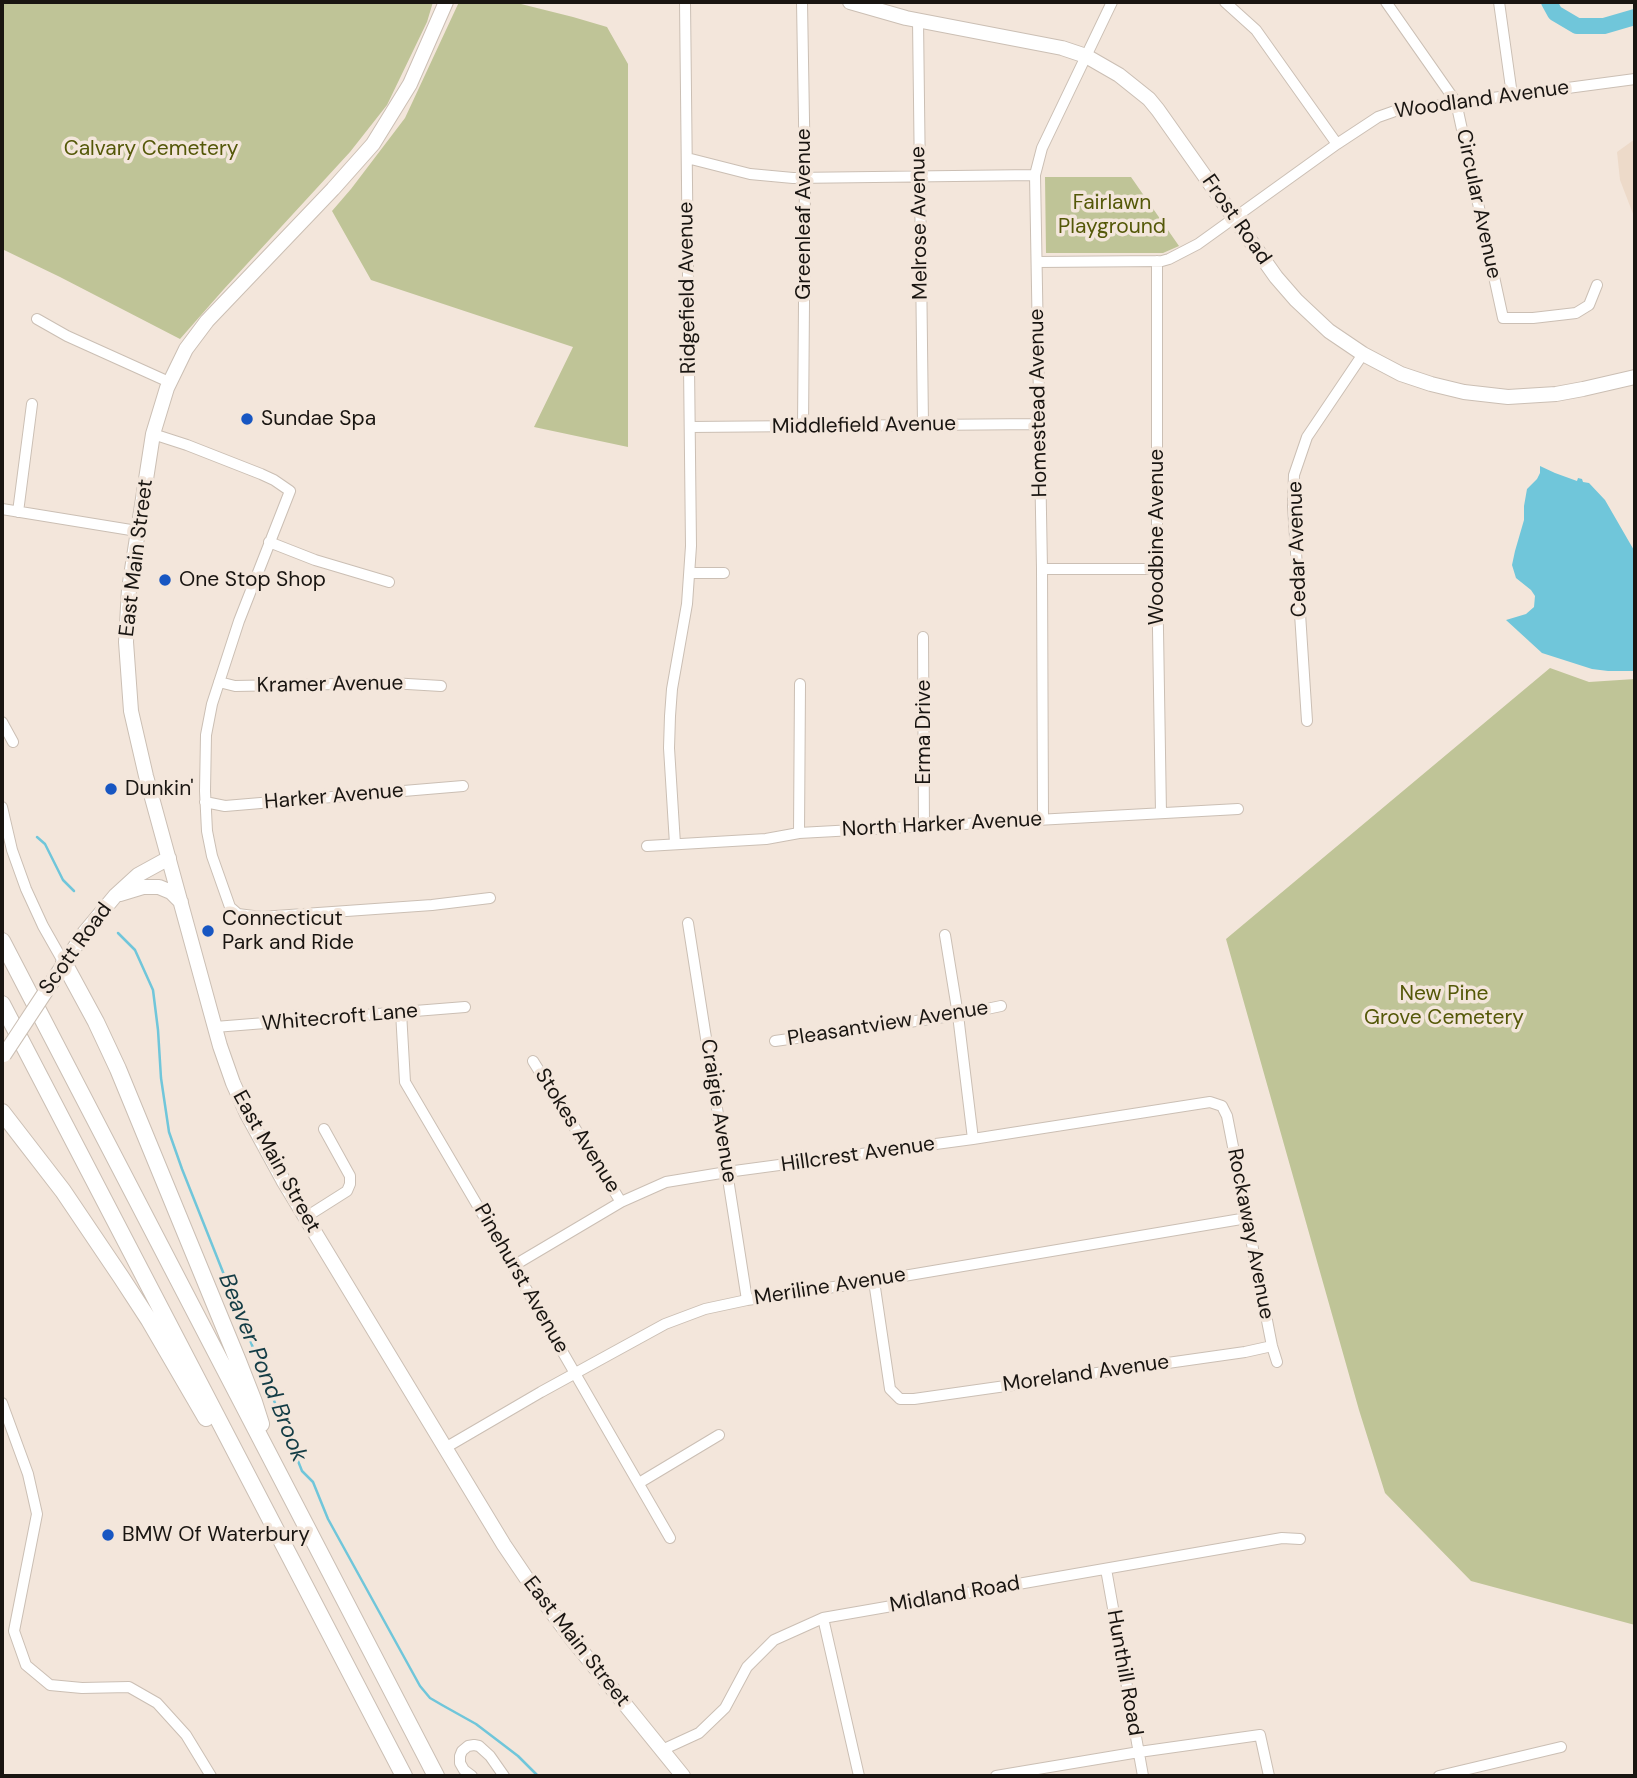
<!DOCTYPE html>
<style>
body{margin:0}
#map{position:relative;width:1637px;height:1778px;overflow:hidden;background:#f3e6db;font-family:"DM Sans",sans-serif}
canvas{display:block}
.frame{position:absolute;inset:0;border:4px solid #191511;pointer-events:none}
</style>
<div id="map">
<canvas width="1637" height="1778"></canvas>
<div class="frame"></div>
</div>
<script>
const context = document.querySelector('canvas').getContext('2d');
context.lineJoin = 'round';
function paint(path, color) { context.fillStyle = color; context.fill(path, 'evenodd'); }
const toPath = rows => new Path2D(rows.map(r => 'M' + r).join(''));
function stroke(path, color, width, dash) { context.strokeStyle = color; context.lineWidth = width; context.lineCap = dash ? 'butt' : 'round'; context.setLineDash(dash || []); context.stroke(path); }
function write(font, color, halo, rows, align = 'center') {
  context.font = font + ' "DM Sans",sans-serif'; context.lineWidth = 7; context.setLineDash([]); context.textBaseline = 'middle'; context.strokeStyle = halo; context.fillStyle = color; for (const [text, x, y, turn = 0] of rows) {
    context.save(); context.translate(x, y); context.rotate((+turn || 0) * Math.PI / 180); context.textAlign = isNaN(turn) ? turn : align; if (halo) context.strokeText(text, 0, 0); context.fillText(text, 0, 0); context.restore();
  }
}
paint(toPath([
 [1635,139,1635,219,1620,180,1617,152]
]), '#eddac9');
paint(toPath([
 [2,2,433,2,427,22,387,105,350,152,224,289,180,339,60,277,2,249],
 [459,2,513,2,573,17,607,27,628,64,628,447,534,427,573,347,371,280,332,211,351,189,405,118],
 [1045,177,1131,177,1179,246,1163,253,1046,253],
 [1550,668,1589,682,1635,679,1635,1625,1471,1581,1385,1493,1359,1410,1226,939]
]), '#bfc497');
paint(toPath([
 [1540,466,1555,473,1577,481,1578,478,1582,479,1583,482,1589,483,1605,500,1635,552,1635,671,1608,671,1592,669,1542,653,1506,620,1526,614,1534,607,1535,596,1531,590,1516,578,1512,565,1515,551,1524,520,1524,506,1527,489,1537,479,1540,473]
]), '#70c6da');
stroke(toPath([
 [37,837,45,844,63,880,74,891],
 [118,933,135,950,153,990,158,1030,161,1078,169,1132,182,1169,302,1471,313,1482,328,1519,420,1686,430,1698,442,1705,476,1724,501,1743,518,1756,538,1776]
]), '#70c6da', 2.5);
stroke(toPath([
 [1549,2,1555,13,1577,26,1604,26,1635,17]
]), '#70c6da', 16);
const minor = toPath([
 [802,2,805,178,803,427],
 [1225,2,1256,30,1337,144],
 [1386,2,1456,102,1503,318,1533,318,1576,313,1589,305,1597,285],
 [1499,2,1512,95],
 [918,20,923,425],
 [687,158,750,174,793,178,1035,175],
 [1157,261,1157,569,1161,813],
 [1037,262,1162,261,1169,259,1198,244,1337,144,1378,117,1395,111,1635,79],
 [37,319,67,336,169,382],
 [690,427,1039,424],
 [153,434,187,445,261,474,274,480,290,491,239,621,212,704,206,735,205,791,207,831,212,856,230,907,238,914,261,917,432,905,490,898],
 [2,509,137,531],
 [18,512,32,404],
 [269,542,315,560,389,582],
 [1042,569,1157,569],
 [690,573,724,573],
 [923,637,924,826],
 [219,682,235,686,391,683,441,686],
 [1307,721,1293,506,1294,475,1307,437,1363,354],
 [2,722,13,742],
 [205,802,225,806,463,786],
 [2,807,12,850,26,889,43,926,64,963],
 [1043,820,1042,569,1035,175,1042,148,1112,2],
 [799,833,800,684],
 [675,844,669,748,670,716,672,689,687,604,691,546,685,2],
 [647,846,766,839,799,833,1238,809],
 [688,923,747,1300],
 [945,935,958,1015,973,1139],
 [401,1012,405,1082,513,1266,670,1538],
 [215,1027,465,1007],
 [775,1041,958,1015,1001,1006],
 [533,1061,621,1202],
 [306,1217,347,1191,350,1184,350,1176,324,1129],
 [513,1266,621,1202,666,1182,727,1172,973,1139,1210,1102,1222,1106,1227,1116,1272,1346,1277,1362],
 [874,1281,890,1389,900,1399,914,1399,1245,1352,1272,1346],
 [2,1403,28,1474,37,1514,14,1631,26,1665,50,1685,82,1688,129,1687,157,1703,186,1735,211,1776],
 [445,1448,541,1392,665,1324,705,1309,747,1300,874,1281,1247,1218],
 [639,1483,719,1435],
 [1106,1569,1143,1776],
 [823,1618,859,1776],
 [662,1750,699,1733,725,1708,747,1667,774,1640,823,1618,1282,1538,1300,1539],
 [472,1776,464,1770,460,1763,460,1756,462,1751,468,1746,474,1745,479,1746,490,1756,504,1776],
 [996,1776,1139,1752,1260,1735,1269,1776],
 [1439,1776,1561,1747]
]);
const major = toPath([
 [446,2,410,84,373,144,333,189,207,321,186,349,167,388,153,434,129,589,126,642,131,711,146,776,220,1046,233,1083,247,1114,283,1180,504,1545,527,1579,572,1639,683,1776],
 [850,2,906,18,1062,48,1086,56,1119,75,1149,99,1158,110,1276,277,1296,300,1329,331,1363,354,1401,374,1431,384,1464,392,1508,397,1556,394,1583,389,1635,377],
 [120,894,143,887,159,887,171,892,181,902],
 [50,985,85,932,115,896,138,875,169,858]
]);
const highway = toPath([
 [2,941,436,1776],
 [64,963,96,1022,118,1069,238,1361,254,1402,261,1424],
 [2,1004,404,1776],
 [2,1112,63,1191,121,1277,149,1320,206,1418]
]);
stroke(minor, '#cbbfb4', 12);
stroke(major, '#cbbfb4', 16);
stroke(highway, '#cbbfb4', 18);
stroke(minor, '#fff', 10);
stroke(major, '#fff', 14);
stroke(highway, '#fff', 16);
const majorBridge = toPath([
 [4,1055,50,985]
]);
stroke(majorBridge, '#cbbfb4', 16, []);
stroke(majorBridge, '#fff', 14);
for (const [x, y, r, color] of [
 [247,419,7,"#1756c2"],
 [165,580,7,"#1756c2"],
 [111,789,7,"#1756c2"],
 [208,931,7,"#1756c2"],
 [108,1535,7,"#1756c2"]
]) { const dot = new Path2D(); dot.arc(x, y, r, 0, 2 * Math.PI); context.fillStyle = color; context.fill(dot); stroke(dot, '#f3e6db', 2.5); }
write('21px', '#191511', '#f3e6db', [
 ["Woodland Avenue",1482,100,-8],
 ["Circular Avenue",1478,204,78],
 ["Greenleaf Avenue",804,214,-90],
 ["Frost Road",1236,220,55],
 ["Melrose Avenue",920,223,-91],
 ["Ridgefield Avenue",688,288,-91],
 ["Homestead Avenue",1039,403,-91],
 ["Middlefield Avenue",864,426,-1],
 ["Woodbine Avenue",1157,537,-90],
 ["Cedar Avenue",1298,549,-92],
 ["East Main Street",137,558,-83],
 ["Kramer Avenue",330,685,-1],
 ["Erma Drive",924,732,-90],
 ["Harker Avenue",334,797,-5],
 ["North Harker Avenue",942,825,-3],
 ["Scott Road",76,949,-54],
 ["Whitecroft Lane",340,1018,-5],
 ["Pleasantview Avenue",888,1024,-9],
 ["Craigie Avenue",718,1111,81],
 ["Stokes Avenue",577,1131,58],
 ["Hillcrest Avenue",858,1155,-8],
 ["East Main Street",276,1162,61],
 ["Rockaway Avenue",1250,1234,79],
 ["Pinehurst Avenue",521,1279,60],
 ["Meriline Avenue",830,1287,-9],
 ["Moreland Avenue",1086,1374,-8],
 ["Midland Road",955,1595,-10],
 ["East Main Street",576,1642,52],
 ["Hunthill Road",1124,1673,80]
]);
write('21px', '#545808', '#f3e6db', [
 ["Calvary Cemetery",151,149],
 ["Fairlawn",1112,203],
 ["Playground",1112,227],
 ["New Pine",1444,994],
 ["Grove Cemetery",1444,1018]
]);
write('21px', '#191511', '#f3e6db', [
 ["Sundae Spa",261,419],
 ["One Stop Shop",179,580],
 ["Dunkin'",125,789],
 ["Connecticut",222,919],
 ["Park and Ride",222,943],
 ["BMW Of Waterbury",122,1535]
], 'left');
write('italic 23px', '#133c45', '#f3e6db', [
 ["Beaver Pond Brook",262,1368,68]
]);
</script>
